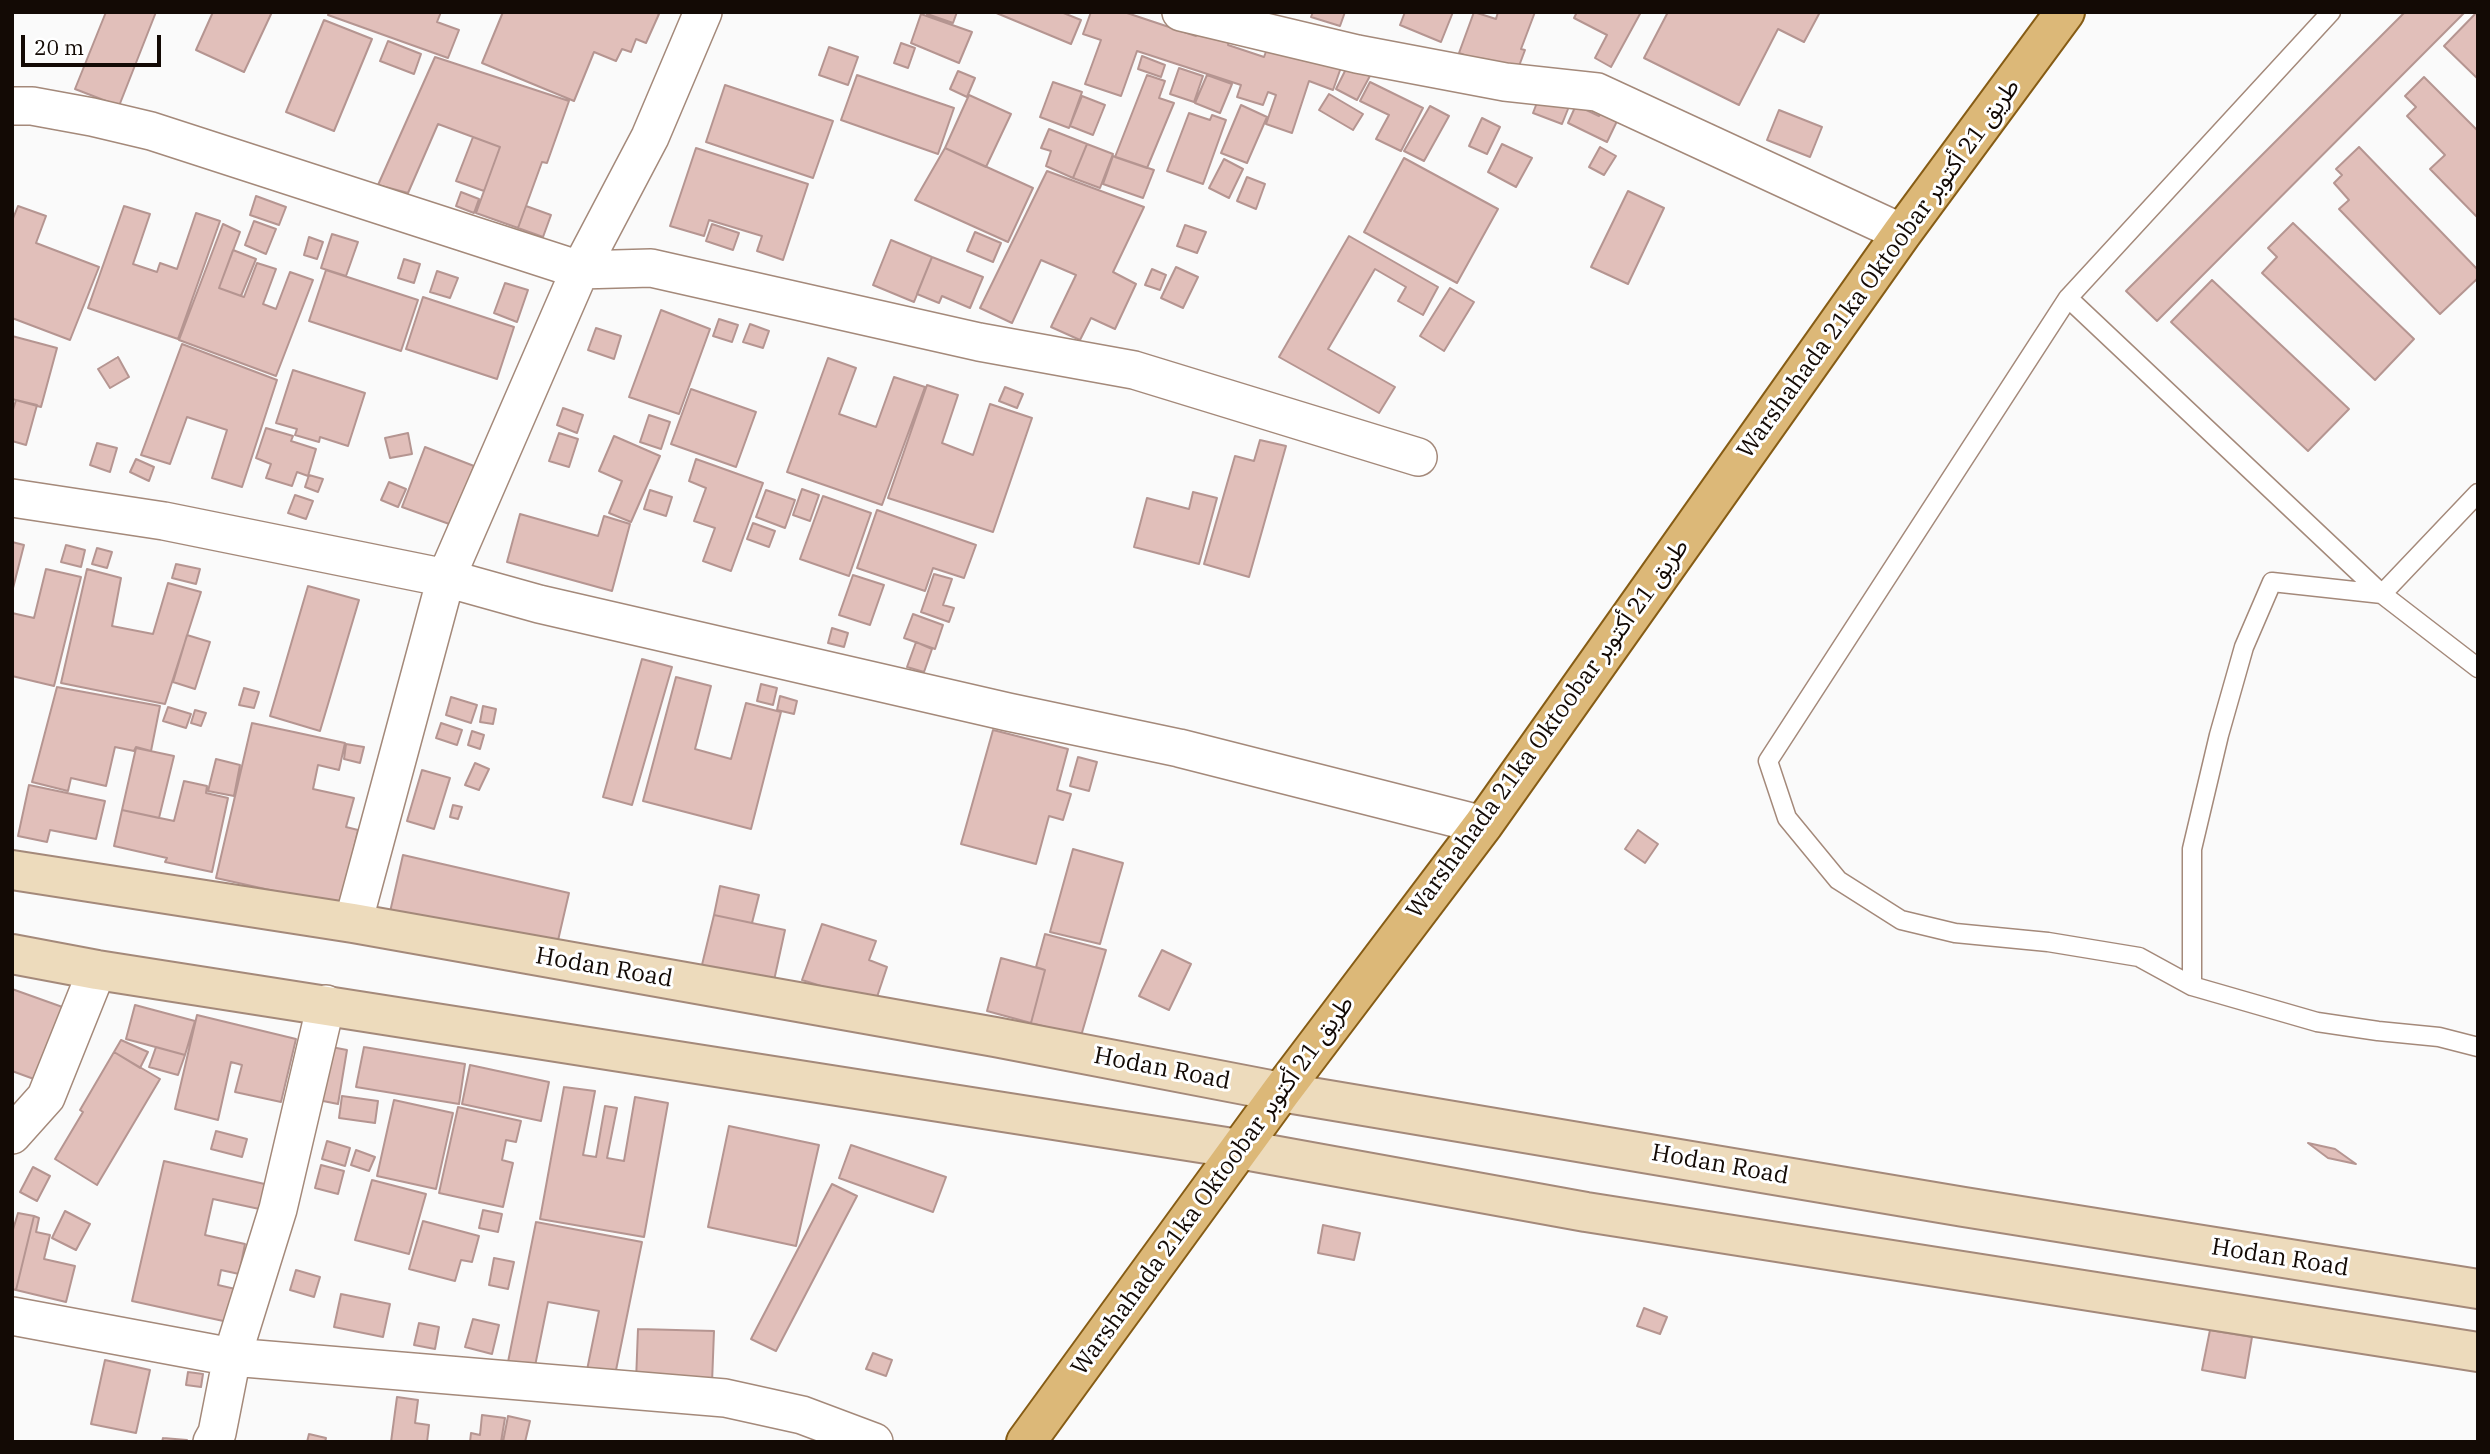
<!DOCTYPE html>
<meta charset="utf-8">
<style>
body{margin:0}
#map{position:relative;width:2490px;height:1454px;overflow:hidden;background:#fafafa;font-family:"IBM Plex Serif",serif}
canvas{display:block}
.frame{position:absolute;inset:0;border:14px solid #130a05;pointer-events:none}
.scale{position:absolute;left:21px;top:35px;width:140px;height:32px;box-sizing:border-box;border:4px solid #130a05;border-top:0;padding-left:9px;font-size:21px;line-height:24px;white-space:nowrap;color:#130a05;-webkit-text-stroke:5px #fff;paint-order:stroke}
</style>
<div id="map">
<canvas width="2490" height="1454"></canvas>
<div class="frame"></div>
<div class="scale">20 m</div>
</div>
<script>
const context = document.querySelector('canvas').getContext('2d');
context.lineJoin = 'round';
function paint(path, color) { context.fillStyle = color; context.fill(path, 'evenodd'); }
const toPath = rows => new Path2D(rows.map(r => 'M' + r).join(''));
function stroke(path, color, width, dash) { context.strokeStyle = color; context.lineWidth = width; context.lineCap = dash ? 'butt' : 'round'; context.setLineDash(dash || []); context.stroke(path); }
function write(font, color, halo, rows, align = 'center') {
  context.font = font + ' "IBM Plex Serif","Noto Sans Arabic",serif'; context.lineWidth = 6; context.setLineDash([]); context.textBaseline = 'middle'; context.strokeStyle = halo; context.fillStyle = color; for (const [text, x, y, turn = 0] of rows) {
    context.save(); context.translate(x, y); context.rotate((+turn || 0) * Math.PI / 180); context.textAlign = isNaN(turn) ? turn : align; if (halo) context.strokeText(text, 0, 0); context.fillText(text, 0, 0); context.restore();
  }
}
const building = toPath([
 [106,12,156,12,119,106,75,89,106,12],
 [213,12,272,12,244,72,196,50,213,12],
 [329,12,441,12,437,22,459,30,448,58,328,15,329,12],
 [503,12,655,12,659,14,646,43,636,39,631,52,622,49,616,61,594,52,574,101,482,63,503,12],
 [928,12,957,12,953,23,927,14,928,12],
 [994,12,1061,12,1081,20,1071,44,994,12],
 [1091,12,1124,12,1196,36,1199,27,1230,38,1228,45,1264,57,1267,49,1344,59,1333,90,1309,81,1292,133,1266,124,1276,95,1268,92,1263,105,1237,97,1241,85,1137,51,1121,96,1085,84,1101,40,1083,34,1091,12],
 [1313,12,1345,12,1340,26,1311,17,1313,12],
 [1405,12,1453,12,1441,42,1400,25,1405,12],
 [1474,12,1496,19,1498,12,1535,12,1521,49,1525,50,1516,74,1459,53,1474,12],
 [1577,12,1641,12,1611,67,1595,58,1607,35,1574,18,1577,12],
 [1668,12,1820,12,1804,42,1778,29,1739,105,1644,58,1668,12],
 [2405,12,2465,12,2157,321,2126,291,2405,12],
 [2477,12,2478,12,2478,79,2444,46,2477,12],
 [921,14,972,32,959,63,911,43,921,14],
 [324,20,372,39,334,131,286,112,324,20],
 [388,41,421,54,414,74,380,61,388,41],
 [901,43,915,48,908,68,894,63,901,43],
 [829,47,858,57,848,85,819,75,829,47],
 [1142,56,1165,65,1161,77,1138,69,1142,56],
 [435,57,569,101,547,163,542,162,518,228,476,213,500,147,438,124,408,193,378,185,435,57],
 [1349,63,1371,74,1357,100,1336,89,1349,63],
 [1179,68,1203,76,1194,102,1170,94,1179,68],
 [958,71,975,78,967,97,950,89,958,71],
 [857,75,954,108,938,154,841,120,857,75],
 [1147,75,1165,81,1159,98,1174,103,1147,168,1115,157,1147,75],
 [1207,75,1232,84,1220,113,1195,103,1207,75],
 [2424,77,2478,131,2478,218,2430,169,2445,155,2407,116,2416,107,2405,96,2424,77],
 [1053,82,1082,92,1069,128,1040,117,1053,82],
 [1370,82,1423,108,1401,151,1376,139,1389,115,1360,101,1370,82],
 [725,85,833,121,813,178,706,142,725,85],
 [1543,87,1572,99,1562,124,1533,113,1543,87],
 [1329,94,1363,114,1353,130,1319,110,1329,94],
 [969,95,1011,114,986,167,945,148,969,95],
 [1082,96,1105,105,1093,135,1070,126,1082,96],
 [1241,105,1267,117,1247,163,1221,153,1241,105],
 [1576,105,1599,116,1602,111,1618,119,1607,142,1568,123,1576,105],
 [1430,106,1449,116,1424,161,1404,151,1430,106],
 [1779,110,1822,127,1810,157,1767,140,1779,110],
 [1189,113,1210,120,1212,115,1226,120,1203,184,1167,171,1189,113],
 [1482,118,1500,127,1487,154,1469,146,1482,118],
 [1049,129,1087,144,1073,178,1046,166,1051,151,1041,148,1049,129],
 [473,137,500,147,484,191,456,181,473,137],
 [1087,144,1113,154,1100,188,1073,178,1087,144],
 [1502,144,1532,158,1516,187,1488,172,1502,144],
 [1600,147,1616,156,1604,175,1589,167,1600,147],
 [2359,147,2478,270,2478,278,2440,314,2339,209,2349,200,2334,183,2342,175,2336,169,2359,147],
 [696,148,808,184,783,260,757,251,762,236,709,220,704,236,670,226,696,148],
 [945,148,1033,188,1008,242,915,200,945,148],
 [1113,156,1154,170,1143,198,1103,184,1113,156],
 [1404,158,1498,209,1457,283,1364,232,1404,158],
 [1224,159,1243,169,1229,198,1209,188,1224,159],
 [1047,171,1144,207,1113,272,1136,284,1115,329,1091,318,1080,340,1051,327,1076,275,1041,260,1012,323,980,308,1047,171],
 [1247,177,1265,184,1256,209,1237,201,1247,177],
 [1628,191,1664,208,1628,284,1591,267,1628,191],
 [461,192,479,199,474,213,456,206,461,192],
 [256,196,286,207,279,225,250,215,256,196],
 [18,206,46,216,36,243,99,267,70,340,12,318,12,221,18,206],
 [124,206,150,214,133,264,157,272,160,263,177,269,196,213,220,221,178,339,88,308,124,206],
 [526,206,551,215,543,237,518,228,526,206],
 [254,221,276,229,266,254,245,245,254,221],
 [2293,223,2414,339,2375,380,2262,273,2277,257,2268,248,2293,223],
 [223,224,240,232,219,288,244,297,257,263,276,269,263,304,276,309,290,272,313,280,276,376,179,340,223,224],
 [712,224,739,233,733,250,706,241,712,224],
 [1185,225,1206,232,1197,253,1177,246,1185,225],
 [975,232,1001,243,993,262,967,251,975,232],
 [332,234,358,242,346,276,321,268,332,234],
 [1349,236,1438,287,1423,315,1398,301,1406,287,1375,269,1328,349,1395,387,1379,413,1279,357,1349,236],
 [309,237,323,242,317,259,304,255,309,237],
 [891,240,932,257,914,302,873,285,891,240],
 [233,250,256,259,241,296,219,288,233,250],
 [932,257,983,277,970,308,942,296,939,303,917,294,932,257],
 [404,259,420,264,414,283,398,278,404,259],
 [1176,267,1198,277,1183,308,1161,298,1176,267],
 [1152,269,1166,275,1160,290,1145,285,1152,269],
 [326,270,418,300,401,351,309,321,326,270],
 [437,271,458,278,450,298,430,292,437,271],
 [2212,280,2349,409,2308,451,2171,322,2212,280],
 [505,283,528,290,517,322,494,313,505,283],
 [1450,288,1474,302,1444,351,1420,336,1450,288],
 [423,297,514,327,497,379,406,349,423,297],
 [661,310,710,329,679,414,629,397,661,310],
 [719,319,738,325,732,342,713,336,719,319],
 [750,324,769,331,763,348,743,342,750,324],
 [596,328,621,336,614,359,588,350,596,328],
 [12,336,57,348,41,407,12,399,12,336],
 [182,344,277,380,242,487,212,478,227,430,187,417,170,464,141,455,182,344],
 [118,357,129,377,110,388,98,369,118,357],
 [828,358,856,368,839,414,876,427,894,377,925,387,882,505,787,472,828,358],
 [293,370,365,393,348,446,320,437,319,442,295,435,297,429,276,423,293,370],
 [927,385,958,395,942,443,973,455,990,404,1032,418,993,532,888,498,927,385],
 [1005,387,1023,394,1017,408,999,401,1005,387],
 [691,389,756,412,736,467,671,444,691,389],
 [16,400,37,405,26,445,12,441,12,413,16,400],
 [563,408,583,415,577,433,557,425,563,408],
 [649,415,670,422,661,449,640,442,649,415],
 [266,428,293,436,291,441,316,449,308,476,297,472,292,486,266,478,271,464,256,458,266,428],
 [408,433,412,454,390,458,385,438,408,433],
 [559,433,578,439,569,467,549,461,559,433],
 [614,436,660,456,631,522,609,513,622,481,599,471,614,436],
 [1260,440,1286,446,1249,577,1204,564,1235,456,1254,461,1260,440],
 [97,443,117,448,110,472,90,465,97,443],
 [425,447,474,466,452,525,402,507,425,447],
 [136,459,154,467,149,481,130,472,136,459],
 [696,459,763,483,731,571,703,561,715,528,694,521,706,488,689,481,696,459],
 [309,475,323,479,318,492,305,487,309,475],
 [389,482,406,489,398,507,381,500,389,482],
 [802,489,819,495,810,521,793,515,802,489],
 [650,490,672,497,666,516,644,509,650,490],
 [766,490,795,500,785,528,756,517,766,490],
 [1193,492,1217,498,1199,564,1134,547,1147,498,1189,509,1193,492],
 [295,495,313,501,306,519,288,513,295,495],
 [823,496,871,513,849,576,800,559,823,496],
 [877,510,976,545,964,578,933,568,925,591,857,568,877,510],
 [520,514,598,536,604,516,630,524,612,591,507,562,520,514],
 [753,523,775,531,769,547,747,539,753,523],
 [12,542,24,545,12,592,12,542],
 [66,545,85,550,81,567,61,562,66,545],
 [97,548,112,552,107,568,92,564,97,548],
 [176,564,200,569,196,584,172,578,176,564],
 [46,569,81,577,54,686,12,676,12,613,34,618,46,569],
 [87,569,121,578,112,626,153,634,168,583,201,592,165,704,61,683,87,569],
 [934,574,952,579,943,605,954,608,949,622,921,612,934,574],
 [853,575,884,585,870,625,839,615,853,575],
 [308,586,359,600,320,731,270,716,308,586],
 [913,614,943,625,935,649,904,638,913,614],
 [832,628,848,633,844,647,828,643,832,628],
 [187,635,210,642,195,689,173,682,187,635],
 [916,642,932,649,924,672,907,667,916,642],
 [642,659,672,667,632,805,603,797,642,659],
 [676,677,711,686,695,749,731,759,746,703,781,712,751,829,643,801,676,677],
 [761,684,777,688,773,705,757,701,761,684],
 [57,687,160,706,151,751,136,747,134,751,115,747,106,786,71,778,68,791,32,782,57,687],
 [244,688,259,692,254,708,239,705,244,688],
 [780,696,797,701,794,714,777,710,780,696],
 [451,697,477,705,471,723,446,715,451,697],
 [483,706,496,709,493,724,480,722,483,706],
 [168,707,191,714,186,728,163,721,168,707],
 [195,710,206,713,201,726,191,723,195,710],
 [252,723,345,743,339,770,318,765,313,789,354,798,346,827,358,830,341,906,216,878,252,723],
 [441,723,462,730,457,745,436,738,441,723],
 [993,730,1068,749,1057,790,1071,794,1063,820,1049,816,1036,864,961,844,993,730],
 [472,731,484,735,480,749,468,745,472,731],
 [346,744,364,747,360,763,344,759,346,744],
 [136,748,174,756,159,818,122,810,136,748],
 [1078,757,1097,762,1089,791,1070,786,1078,757],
 [216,759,240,765,234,796,208,791,216,759],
 [475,763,489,769,479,790,465,785,475,763],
 [422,770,450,778,434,829,407,821,422,770],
 [184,781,207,786,206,793,228,798,212,872,165,862,167,858,114,846,122,810,174,821,184,781],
 [29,785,105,801,96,839,50,830,47,842,18,836,29,785],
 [453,805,462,807,458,819,450,817,453,805],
 [1638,830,1658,844,1645,863,1625,849,1638,830],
 [1073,849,1123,863,1100,944,1050,932,1073,849],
 [403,855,569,893,556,949,390,912,403,855],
 [720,886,759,895,752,923,714,915,720,886],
 [714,915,785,930,773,985,701,969,714,915],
 [822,924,876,941,869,960,887,967,875,1003,802,980,822,924],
 [1045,934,1106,950,1081,1036,1031,1023,1045,970,1036,967,1045,934],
 [1162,950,1191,964,1169,1010,1139,996,1162,950],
 [1001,958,1045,970,1031,1023,987,1011,1001,958],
 [12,989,68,1009,42,1082,12,1071,12,989],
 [135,1005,195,1021,185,1055,126,1039,135,1005],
 [197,1015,296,1039,281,1102,235,1092,242,1065,231,1062,218,1120,175,1109,197,1015],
 [121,1040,148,1052,140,1068,114,1052,121,1040],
 [321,1045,347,1050,338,1104,313,1099,321,1045],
 [156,1047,185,1055,178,1075,149,1067,156,1047],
 [364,1047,465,1064,459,1104,356,1087,364,1047],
 [114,1052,160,1079,97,1185,55,1159,83,1112,80,1110,114,1052],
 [470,1065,549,1082,541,1121,462,1104,470,1065],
 [564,1087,595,1091,583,1155,596,1157,605,1106,617,1108,607,1158,624,1161,635,1097,668,1103,644,1237,540,1219,564,1087],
 [342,1096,378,1101,375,1123,339,1118,342,1096],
 [394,1100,453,1113,436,1189,377,1176,394,1100],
 [458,1107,521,1121,516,1142,506,1140,502,1160,513,1163,503,1207,439,1193,458,1107],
 [729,1126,819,1145,796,1246,708,1227,729,1126],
 [216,1131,247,1139,242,1157,211,1149,216,1131],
 [327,1141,350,1148,345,1166,322,1159,327,1141],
 [2308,1143,2335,1149,2356,1164,2328,1158,2308,1143],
 [851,1145,946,1177,933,1212,839,1178,851,1145],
 [356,1150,375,1157,369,1171,351,1165,356,1150],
 [164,1161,269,1185,264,1210,213,1199,205,1235,245,1244,239,1274,221,1270,218,1285,244,1291,237,1324,132,1301,164,1161],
 [321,1165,344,1171,338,1194,315,1188,321,1165],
 [33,1167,50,1176,37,1201,20,1192,33,1167],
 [372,1180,426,1194,409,1254,355,1240,372,1180],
 [832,1184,857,1196,776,1351,751,1339,832,1184],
 [483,1210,502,1214,498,1232,479,1228,483,1210],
 [65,1211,90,1224,76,1250,52,1238,65,1211],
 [18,1213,34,1216,16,1290,12,1289,12,1233,18,1213],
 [34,1216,39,1218,36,1232,50,1235,44,1259,75,1266,66,1302,16,1290,34,1216],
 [423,1221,479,1236,472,1262,461,1260,455,1281,409,1269,423,1221],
 [536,1222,642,1242,615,1375,587,1370,599,1311,548,1302,535,1366,508,1362,536,1222],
 [1323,1225,1360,1233,1354,1260,1318,1253,1323,1225],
 [494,1258,514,1262,508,1289,489,1285,494,1258],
 [296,1270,320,1277,314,1297,290,1290,296,1270],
 [341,1294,390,1304,383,1337,334,1327,341,1294],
 [1644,1308,1667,1317,1660,1334,1637,1326,1644,1308],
 [473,1319,499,1325,492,1354,465,1347,473,1319],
 [419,1323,439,1327,435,1349,414,1345,419,1323],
 [638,1329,714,1331,712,1383,636,1381,638,1329],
 [2210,1330,2252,1337,2245,1378,2202,1370,2210,1330],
 [873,1353,892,1360,886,1376,866,1369,873,1353],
 [105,1360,150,1370,136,1433,91,1424,105,1360],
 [188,1372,203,1374,201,1387,186,1385,188,1372],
 [397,1397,418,1400,415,1423,429,1425,427,1442,391,1442,397,1397],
 [482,1415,505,1418,501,1442,470,1442,471,1433,480,1435,482,1415],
 [508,1416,530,1421,525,1442,503,1442,508,1416],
 [309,1434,326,1438,325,1442,307,1442,309,1434],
 [163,1438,187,1440,187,1442,162,1442,163,1438]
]);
paint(building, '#e1bfba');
stroke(building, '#b59591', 2);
const service = toPath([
 [2331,12,2068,298,1768,761,1787,818,1838,880,1901,920,1955,933,2048,942,2139,957,2192,986,2317,1022,2378,1031,2439,1037,2478,1047],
 [2068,298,2382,594,2478,668],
 [2192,986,2192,849,2219,735,2244,647,2272,582,2382,594,2478,493]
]);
const minor = toPath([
 [1181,12,1357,54,1505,82,1597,92,1902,233],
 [12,106,32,106,92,117,151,131,580,270,651,268,979,342,1134,370,1418,457],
 [12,498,164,521,446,578,539,604,1008,712,1179,748,1483,825],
 [353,923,446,578,580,270,650,137,703,12],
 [12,1135,46,1097,97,970],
 [12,1316,232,1357,725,1398,802,1415,874,1442],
 [212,1442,217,1433,232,1357,278,1209,326,1004]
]);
const secondary = toPath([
 [12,870,353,923,995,1037,1281,1092,1964,1207,2478,1289],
 [12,954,97,970,1239,1149,1586,1212,2478,1352]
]);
const primary = toPath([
 [1026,1442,1281,1092,1483,825,1902,233,2065,12]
]);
stroke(service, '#a4897a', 21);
stroke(minor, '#a4897a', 40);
stroke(secondary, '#a4897a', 42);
stroke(primary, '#865c15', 42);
stroke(service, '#fff', 18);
stroke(minor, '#fff', 37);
stroke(secondary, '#eddbbc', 38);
stroke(primary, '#dcb878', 38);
write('24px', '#130a05', '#fff', [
 ["Warshahada 21ka Oktoobar طريق 21 أكتوبر",1879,269,-54],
 ["Warshahada 21ka Oktoobar طريق 21 أكتوبر",1548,729,-54],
 ["Hodan Road",604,968,10],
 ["Hodan Road",1162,1069,11],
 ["Hodan Road",1720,1165,10],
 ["Warshahada 21ka Oktoobar طريق 21 أكتوبر",1213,1186,-54],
 ["Hodan Road",2280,1258,9]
]);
</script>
